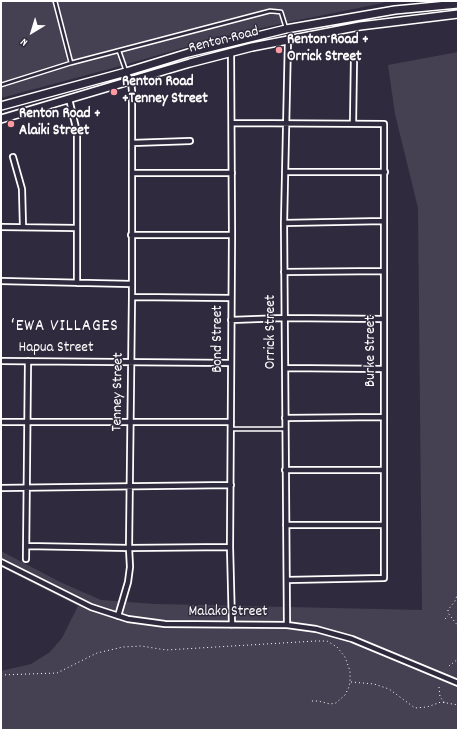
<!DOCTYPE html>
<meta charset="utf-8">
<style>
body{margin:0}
#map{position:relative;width:459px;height:731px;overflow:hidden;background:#2f2a3d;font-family:Dekko,sans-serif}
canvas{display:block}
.frame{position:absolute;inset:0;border:2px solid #fff;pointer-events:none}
.north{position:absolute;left:12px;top:12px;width:40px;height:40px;-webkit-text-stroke:3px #2f2a3d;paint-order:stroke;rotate:218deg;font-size:11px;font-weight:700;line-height:16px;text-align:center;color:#fff}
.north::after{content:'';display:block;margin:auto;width:14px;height:18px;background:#fff;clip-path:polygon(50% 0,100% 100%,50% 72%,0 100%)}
</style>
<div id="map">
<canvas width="459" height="731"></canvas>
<div class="frame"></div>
<div class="north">N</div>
</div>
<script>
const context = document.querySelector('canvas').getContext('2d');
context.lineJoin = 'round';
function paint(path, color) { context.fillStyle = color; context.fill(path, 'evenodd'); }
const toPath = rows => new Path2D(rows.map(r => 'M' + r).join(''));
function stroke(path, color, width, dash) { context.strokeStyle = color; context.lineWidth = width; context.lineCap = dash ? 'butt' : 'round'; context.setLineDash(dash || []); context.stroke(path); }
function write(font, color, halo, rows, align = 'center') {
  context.font = font + ' Dekko,sans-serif'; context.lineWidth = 3; context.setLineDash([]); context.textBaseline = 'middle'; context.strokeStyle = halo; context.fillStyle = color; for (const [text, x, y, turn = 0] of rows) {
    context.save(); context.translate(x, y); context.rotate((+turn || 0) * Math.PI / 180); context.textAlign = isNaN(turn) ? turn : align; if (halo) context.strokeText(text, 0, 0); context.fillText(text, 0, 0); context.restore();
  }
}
paint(toPath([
 [1,1,385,1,383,3,284,23,217,38,124,65,1,98],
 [458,52,458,730,1,730,1,671,31,664,50,652,62,638,78,606,1,567,1,551,60,582,101,600,155,604,422,610,418,208,395,114,388,65]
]), '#464152');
const lane = toPath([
 [55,1,71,63],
 [119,51,126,71],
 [1,85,71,63,270,11,281,12,286,28],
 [231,429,285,429]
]);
const street = toPath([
 [231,52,232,235,230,547,232,625],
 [69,99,77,132,77,283],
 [232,123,384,124,384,578,287,580],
 [353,124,354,58],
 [132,143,190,141],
 [13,157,22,189,23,227],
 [285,172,385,172],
 [132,173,232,173],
 [284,223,384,221],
 [1,227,77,228],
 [131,235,232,235],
 [284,272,384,271],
 [1,281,131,284],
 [132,297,231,298],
 [231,320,284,318,384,319],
 [1,361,231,363],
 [285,368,384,369],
 [285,418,384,417],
 [1,422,231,422],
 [285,470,384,470],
 [1,488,231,485],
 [286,525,384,525],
 [26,546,129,548,230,547],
 [26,559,28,361],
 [1,562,91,607,128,619,165,624,287,625,316,629,352,639,458,683],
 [118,616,128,582,130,567,129,548,132,297,132,91,131,81,126,72],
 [287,625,284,223,288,39]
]);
const secondary = toPath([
 [1,106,126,72,188,53,286,29,395,10,458,4],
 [1,119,190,63,252,47,360,26,458,14]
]);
stroke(lane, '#fff', 5.5);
stroke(street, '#fff', 8);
stroke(secondary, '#fff', 10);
stroke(toPath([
 [458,593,455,601,448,610,448,613,458,626],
 [445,619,448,616],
 [449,666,458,659],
 [1,675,57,673,97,653,123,647,141,646,166,650,316,641,327,641,337,647,345,657,350,671,350,682,349,687,345,695,336,703,330,704,318,701,311,701],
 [351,682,374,684,389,689,415,708,427,707,441,702,458,705],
 [439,687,440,697,445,703]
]), '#fff', 1, [1, 3]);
stroke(lane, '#2f2a3d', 2.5);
stroke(street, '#2f2a3d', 4.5);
stroke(secondary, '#2f2a3d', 7);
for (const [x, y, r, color] of [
 [279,50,4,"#ff9aa2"],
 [114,92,4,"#ff9aa2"],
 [11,124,4,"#ff9aa2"]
]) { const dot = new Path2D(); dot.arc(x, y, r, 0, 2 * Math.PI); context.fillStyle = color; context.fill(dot); stroke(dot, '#2f2a3d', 1.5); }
write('15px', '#fff', '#2f2a3d', [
 ["Renton Road",224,41,-14],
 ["Orrick Street",272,332,-90],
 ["Bond Street",219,339,-90],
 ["Hapua Street",56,349],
 ["Burke Street",372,351,-90],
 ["Tenney Street",119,392,-89],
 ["Malako Street",228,613]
]);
write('bold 15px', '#fff', '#2f2a3d', [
 ["Renton Road +",287,41],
 ["Orrick Street",287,58],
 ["Renton Road",122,83],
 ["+Tenney Street",122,100],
 ["Renton Road +",19,115],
 ["Alaiki Street",19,132]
], 'left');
context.letterSpacing = '1px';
write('17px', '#fff', '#2f2a3d', [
 ["‘EWA VILLAGES",65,328]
]);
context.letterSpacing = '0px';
</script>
